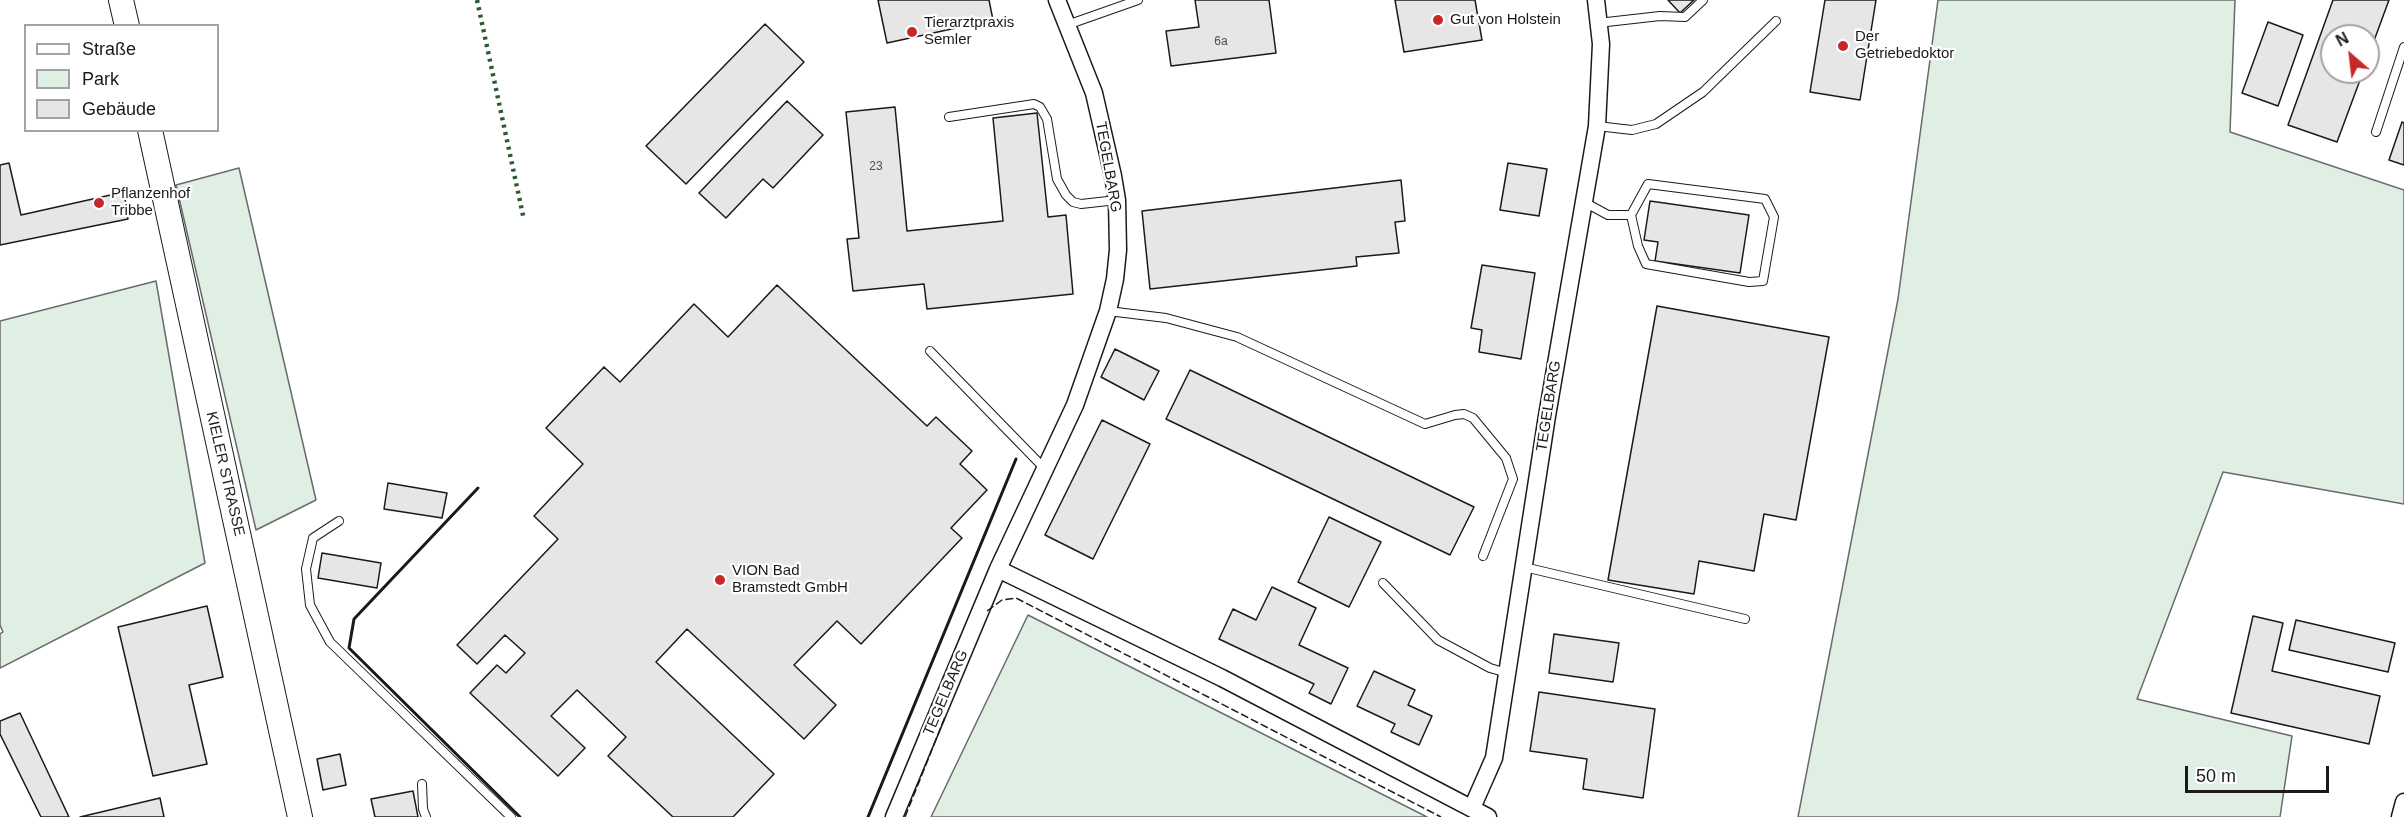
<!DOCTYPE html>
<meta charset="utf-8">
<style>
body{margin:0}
#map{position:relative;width:2404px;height:817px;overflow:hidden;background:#fff;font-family:Arial,sans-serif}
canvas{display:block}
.legend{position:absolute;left:24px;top:24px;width:195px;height:108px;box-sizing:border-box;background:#fff;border:2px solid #a3a3a3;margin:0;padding:8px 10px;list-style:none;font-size:18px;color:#1a1a1a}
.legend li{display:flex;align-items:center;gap:12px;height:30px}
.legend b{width:30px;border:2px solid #a3a3a3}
.north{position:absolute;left:2320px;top:24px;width:60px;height:60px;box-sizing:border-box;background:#fff;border:2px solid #a3a3a3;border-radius:50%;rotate:332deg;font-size:16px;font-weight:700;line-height:24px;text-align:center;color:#1a1a1a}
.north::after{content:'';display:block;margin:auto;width:21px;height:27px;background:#c62828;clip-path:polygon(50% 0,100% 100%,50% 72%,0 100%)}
.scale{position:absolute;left:2185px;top:766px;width:144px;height:27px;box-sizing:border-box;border:3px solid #1a1a1a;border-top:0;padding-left:8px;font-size:18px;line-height:21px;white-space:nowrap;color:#1a1a1a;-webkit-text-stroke:4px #fff;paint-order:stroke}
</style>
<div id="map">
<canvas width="2404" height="817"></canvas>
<ul class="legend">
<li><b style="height:8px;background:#fff"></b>Straße</li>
<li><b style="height:16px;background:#e0efe3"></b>Park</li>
<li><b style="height:16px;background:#e6e6e6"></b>Gebäude</li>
</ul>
<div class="north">N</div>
<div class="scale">50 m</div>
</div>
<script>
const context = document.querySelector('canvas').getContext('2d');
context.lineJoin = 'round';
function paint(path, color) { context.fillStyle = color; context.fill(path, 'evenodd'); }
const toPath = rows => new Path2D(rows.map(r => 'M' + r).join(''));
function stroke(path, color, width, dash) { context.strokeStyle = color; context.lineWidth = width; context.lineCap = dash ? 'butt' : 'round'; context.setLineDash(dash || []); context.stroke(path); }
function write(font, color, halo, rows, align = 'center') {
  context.font = font + ' Arial,sans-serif'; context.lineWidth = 4.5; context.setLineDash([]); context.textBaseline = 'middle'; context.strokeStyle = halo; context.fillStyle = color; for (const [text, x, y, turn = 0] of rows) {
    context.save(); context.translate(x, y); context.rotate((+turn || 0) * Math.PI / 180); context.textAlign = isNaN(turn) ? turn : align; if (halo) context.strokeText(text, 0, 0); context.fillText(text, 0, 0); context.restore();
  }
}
const green = toPath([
 [1938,0,2235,0,2230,132,2404,190,2404,504,2223,472,2137,699,2292,736,2280,817,1798,817,1898,299,1938,0],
 [239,168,316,500,256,530,176,185,239,168],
 [156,281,205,563,0,668,0,634,3,632,0,625,0,321,156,281],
 [1028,615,1427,817,931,817,1028,615]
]);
paint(green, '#e0efe3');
stroke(green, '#6a6a6a', 1.5);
const building = toPath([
 [878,0,989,0,993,20,887,43,878,0],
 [1195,0,1269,0,1276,53,1171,66,1166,31,1199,27,1195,0],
 [1395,0,1475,0,1482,40,1404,52,1395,0],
 [1668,0,1694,0,1680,13,1668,0],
 [1825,0,1876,0,1860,100,1810,92,1825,0],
 [2333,0,2389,0,2368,57,2368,36,2332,36,2332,72,2363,72,2337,142,2288,125,2333,0],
 [2268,22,2303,35,2278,106,2242,93,2268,22],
 [765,24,804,62,686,184,646,146,765,24],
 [787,101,823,135,773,188,763,179,726,218,699,193,787,101],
 [895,107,907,231,1003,221,993,118,1037,113,1048,217,1066,215,1073,294,927,309,924,284,853,291,847,239,859,238,846,112,895,107],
 [2402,122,2404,123,2404,165,2389,160,2402,122],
 [9,163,21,215,124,192,128,219,0,245,0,165,9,163],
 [1508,163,1547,169,1539,216,1500,210,1508,163],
 [1401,180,1405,221,1395,222,1399,253,1356,257,1357,266,1150,289,1142,211,1401,180],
 [1650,201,1749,215,1740,273,1655,261,1658,242,1644,240,1650,201],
 [1482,265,1535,273,1521,359,1479,352,1482,330,1471,328,1482,265],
 [777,285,927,426,936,417,972,451,960,464,987,490,951,528,962,538,861,644,837,621,794,665,836,705,804,739,687,629,656,662,774,774,733,817,673,817,608,756,626,737,577,690,551,716,585,748,558,776,470,693,497,665,506,673,525,653,505,635,477,664,457,645,558,539,534,516,583,464,546,428,604,367,620,382,694,304,728,337,777,285],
 [1657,306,1829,337,1796,520,1764,514,1754,571,1699,561,1694,594,1608,580,1657,306],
 [1115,349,1159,371,1144,400,1101,377,1115,349],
 [1190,370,1474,507,1450,555,1166,419,1190,370],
 [1102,420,1150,444,1093,559,1045,535,1102,420],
 [388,483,447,493,442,518,384,509,388,483],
 [1329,517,1381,542,1349,607,1298,582,1329,517],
 [322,553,381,563,377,588,318,578,322,553],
 [1272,587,1316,608,1299,645,1348,668,1331,704,1309,693,1314,684,1219,639,1233,609,1256,620,1272,587],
 [207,606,223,677,189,685,207,764,153,776,118,627,207,606],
 [2253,616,2283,623,2272,671,2380,696,2369,744,2231,713,2253,616],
 [2296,620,2395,643,2388,672,2289,650,2296,620],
 [1554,634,1619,643,1613,682,1549,673,1554,634],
 [1374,671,1415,690,1408,705,1432,716,1419,745,1391,732,1395,724,1357,706,1374,671],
 [1539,692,1655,709,1643,798,1583,789,1587,759,1530,751,1539,692],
 [20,713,69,817,41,817,0,734,0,721,20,713],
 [340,754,346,785,323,790,317,759,340,754],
 [413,791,418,817,375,817,371,799,413,791],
 [160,798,164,817,80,817,160,798]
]);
paint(building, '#e6e6e6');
stroke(building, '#1a1a1a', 1.5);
const lane = toPath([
 [1598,23,1660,16,1685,17,1703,0],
 [1067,25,1138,0],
 [949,117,1034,104,1040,107,1047,119,1057,179,1066,195,1073,202,1081,204,1117,200],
 [1597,126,1632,130,1656,124,1703,92,1776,21],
 [2376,132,2404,47],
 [1584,202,1608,215,1631,215,1648,184,1765,199,1774,217,1763,281,1749,282,1646,264,1638,246,1631,215],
 [1108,311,1166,318,1237,337,1425,424,1455,415,1464,414,1473,418,1506,458,1513,479,1483,556],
 [930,351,1045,469],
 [339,521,313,538,306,569,310,605,330,642,511,817],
 [1524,567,1745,619],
 [1383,583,1438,640,1490,668,1507,673],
 [422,784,423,809,426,817]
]);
const street = toPath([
 [998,569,1222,678,1488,817],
 [1472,808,1494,758,1547,416,1597,126,1601,44,1596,0],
 [894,817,998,569,1075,405,1108,311,1115,279,1118,250,1117,200,1113,176,1094,93,1057,0],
 [2400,817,2404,802]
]);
const secondary = toPath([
 [121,0,127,26],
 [150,130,300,817]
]);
stroke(lane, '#1a1a1a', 10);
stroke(street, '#1a1a1a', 19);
stroke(secondary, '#1a1a1a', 26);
stroke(lane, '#fff', 8);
stroke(street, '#fff', 16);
stroke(secondary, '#fff', 24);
stroke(toPath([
 [477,0,524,220]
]), '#2b5a34', 4.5, [3, 4.5]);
stroke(toPath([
 [987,611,1002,600,1016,598,1441,817],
 [905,817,945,717]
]), '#1a1a1a', 1.5, [8, 3]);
stroke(toPath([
 [478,488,354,619,349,648,520,817],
 [868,817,1016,459]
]), '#1a1a1a', 3);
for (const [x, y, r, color] of [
 [1438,20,6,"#c62828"],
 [912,32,6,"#c62828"],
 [1843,46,6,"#c62828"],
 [99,203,6,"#c62828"],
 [720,580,6,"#c62828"]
]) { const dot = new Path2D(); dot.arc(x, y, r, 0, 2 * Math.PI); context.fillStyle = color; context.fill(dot); stroke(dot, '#fff', 2); }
write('12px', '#4d4d4d', null, [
 ["6a",1221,42],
 ["23",876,167]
]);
write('15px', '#1a1a1a', '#fff', [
 ["Gut von Holstein",1450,20],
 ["Tierarztpraxis",924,23],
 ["Semler",924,40],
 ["Der",1855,37],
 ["Getriebedoktor",1855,54],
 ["Pflanzenhof",111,194],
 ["Tribbe",111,211],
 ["VION Bad",732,571],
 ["Bramstedt GmbH",732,588]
], 'left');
write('15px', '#1a1a1a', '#fff', [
 ["TEGELBARG",1108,167,80],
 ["TEGELBARG",1549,406,-81],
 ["KIELER STRASSE",225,474,77],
 ["TEGELBARG",946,693,-67]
]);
</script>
